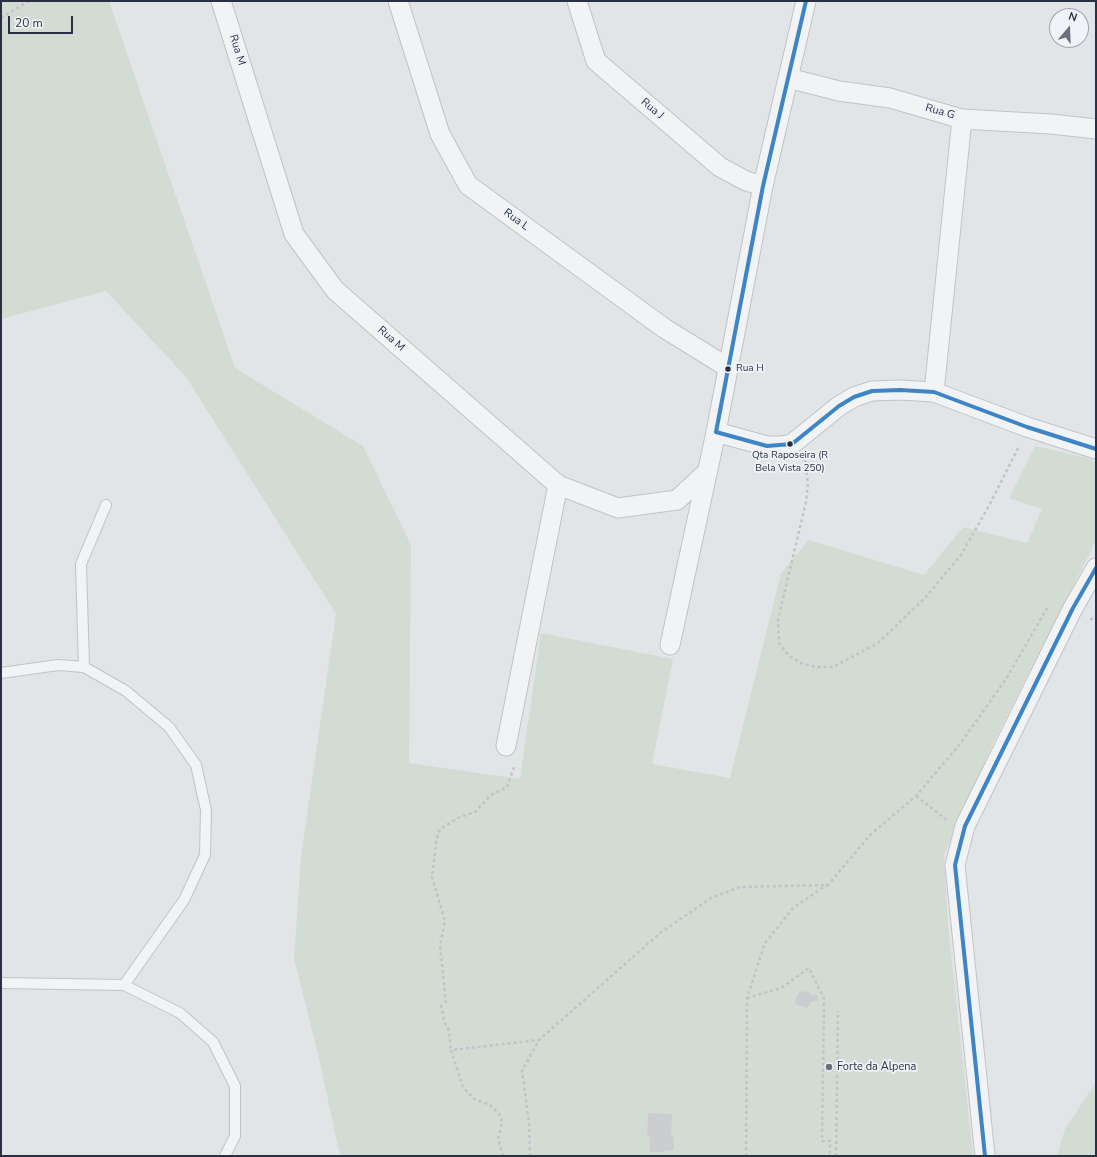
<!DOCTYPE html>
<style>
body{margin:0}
#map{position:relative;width:1097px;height:1157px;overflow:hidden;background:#e2e5e8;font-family:"Nunito Sans",sans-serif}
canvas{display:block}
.frame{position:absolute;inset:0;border:2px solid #283143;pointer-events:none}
.north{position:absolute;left:1049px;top:8px;width:40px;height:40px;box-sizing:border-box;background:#f0f3f8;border:1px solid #a0a5b0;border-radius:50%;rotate:19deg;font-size:11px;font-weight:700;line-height:16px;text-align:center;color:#283143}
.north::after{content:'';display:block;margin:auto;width:14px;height:18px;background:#69707d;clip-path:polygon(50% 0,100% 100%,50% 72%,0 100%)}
.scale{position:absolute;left:8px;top:16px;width:65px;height:18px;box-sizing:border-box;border:2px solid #283143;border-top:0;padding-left:5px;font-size:12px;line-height:14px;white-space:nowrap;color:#283143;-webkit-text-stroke:3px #f0f3f8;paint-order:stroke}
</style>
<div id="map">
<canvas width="1097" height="1157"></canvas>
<div class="frame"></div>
<div class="north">N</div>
<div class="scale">20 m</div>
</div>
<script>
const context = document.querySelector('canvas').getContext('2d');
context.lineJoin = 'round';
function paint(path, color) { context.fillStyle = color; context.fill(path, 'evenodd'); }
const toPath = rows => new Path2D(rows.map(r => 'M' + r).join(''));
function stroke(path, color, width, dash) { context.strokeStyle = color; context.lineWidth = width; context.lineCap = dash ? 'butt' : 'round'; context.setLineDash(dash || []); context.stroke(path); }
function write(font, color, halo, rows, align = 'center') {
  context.font = font + ' "Nunito Sans",sans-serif'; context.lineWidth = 3.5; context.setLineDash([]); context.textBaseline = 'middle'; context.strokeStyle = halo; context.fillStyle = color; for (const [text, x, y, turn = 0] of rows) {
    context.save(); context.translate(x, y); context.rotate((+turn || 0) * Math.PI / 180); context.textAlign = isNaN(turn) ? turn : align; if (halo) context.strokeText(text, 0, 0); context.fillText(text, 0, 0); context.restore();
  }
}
paint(toPath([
 [1,1,109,1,235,368,363,446,411,545,409,763,520,779,541,633,673,659,652,764,730,778,781,573,809,540,924,575,963,527,1027,543,1042,509,1009,498,1035,446,1088,458,1096,462,1096,541,992,745,944,855,948,924,973,1156,340,1156,318,1054,294,958,301,857,336,614,186,377,106,291,1,319],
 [1096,1082,1096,1156,1057,1156,1065,1129]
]), '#d3dcd3');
paint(toPath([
 [801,991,808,992,811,995,818,995,818,1001,811,1002,807,1008,795,1004,796,996],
 [648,1113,672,1114,671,1136,674,1137,674,1150,665,1150,665,1152,650,1152,650,1137,647,1137]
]), '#cbcdd0');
const lane = toPath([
 [84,667,81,564,106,505],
 [1,673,58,665,84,667,126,691,169,727,196,765,206,810,205,855,184,900,124,985],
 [1,983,124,985,180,1013,213,1042,235,1086,235,1136,225,1156]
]);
const street = toPath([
 [221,1,294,234,335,290,558,485,618,508,677,500,707,472],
 [398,1,440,134,468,185,664,328,727,367],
 [577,1,596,61,720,167,746,181,763,186],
 [788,78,839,91,890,98,962,119,1051,124,1096,129],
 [934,392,962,119],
 [716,432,767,446,780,446,792,444,839,406,854,397,872,391,900,390,934,392,1027,427,1096,449],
 [670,645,716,432,763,186,806,1],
 [506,746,558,485],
 [985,1156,955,865,965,826,1073,608,1096,568]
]);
stroke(lane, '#c0c3c6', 12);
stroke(street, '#c0c3c6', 21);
stroke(toPath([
 [1,18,29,1],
 [805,460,808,483,806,502,778,620,779,643,789,656,803,664,818,667,833,667,878,643,925,598,961,555,990,504,1019,446],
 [1090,619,1096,619],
 [916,796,947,820],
 [747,998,781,988,809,968,824,999,822,1141,830,1141,830,1156],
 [446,1003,440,946,445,921,432,877,436,842,440,829,460,817,475,812,491,795,507,787,515,765],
 [441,1005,444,1021,449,1031,451,1050],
 [503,1156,498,1139,502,1123,501,1116,490,1105,474,1099,463,1087,451,1050,539,1040],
 [530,1156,529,1122,522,1071,539,1040,660,933,711,898,740,887,828,885,870,835,916,796,960,744,1006,679,1049,605],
 [746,1156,747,998,765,943,793,908,827,885],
 [836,1156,838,1011]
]), '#c1c3c8', 2.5, [3, 3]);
stroke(lane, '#f2f3f5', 10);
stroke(street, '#f2f3f5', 19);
stroke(toPath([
 [716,432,763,186,806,1],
 [716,432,767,446,792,444,839,406,854,397,872,391,900,390,934,392,1027,427,1096,449],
 [985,1156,955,865,965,826,1073,608,1096,568]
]), '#3d85c6', 4);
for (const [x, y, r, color] of [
 [728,369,3.5,"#283143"],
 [790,444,3.5,"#283143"],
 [829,1067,4,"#69707d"]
]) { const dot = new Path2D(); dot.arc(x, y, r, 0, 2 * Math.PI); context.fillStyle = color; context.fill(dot); stroke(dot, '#f0f3f8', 1.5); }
write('10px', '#283143', '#f0f3f8', [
 ["Rua H",736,369],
 ["Qta Raposeira (R",790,456,"center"],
 ["Bela Vista 250)",790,469,"center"]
], 'left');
write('11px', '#283143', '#f0f3f8', [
 ["Rua M",237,50,73],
 ["Rua J",652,109,40],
 ["Rua G",940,112,16],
 ["Rua L",516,220,36],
 ["Rua M",391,339,41]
]);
write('11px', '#283143', '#f0f3f8', [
 ["Forte da Alpena",837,1067]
], 'left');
</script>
